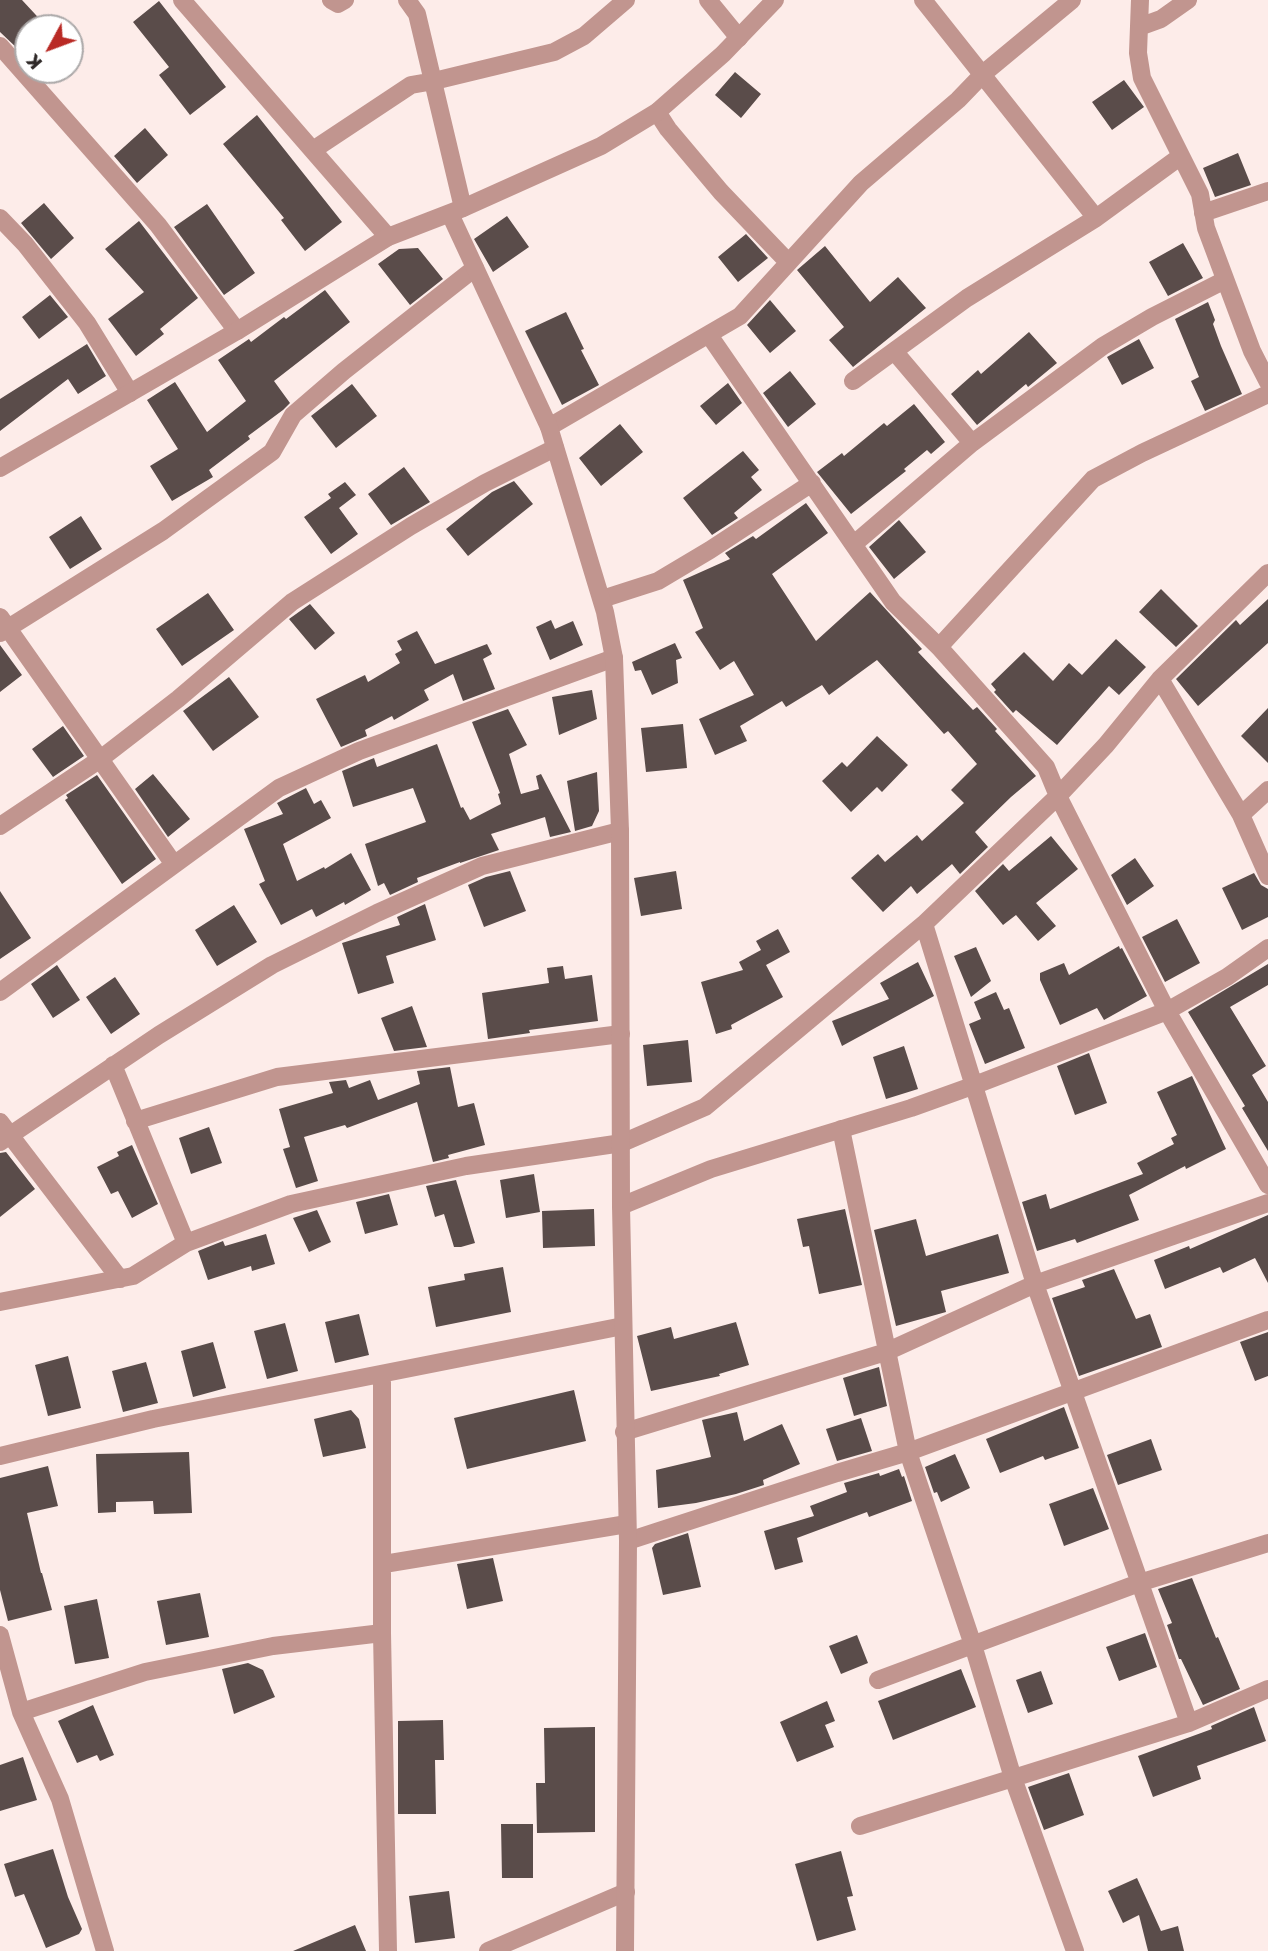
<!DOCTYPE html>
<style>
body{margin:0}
#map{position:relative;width:1268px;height:1951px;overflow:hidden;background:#fdece9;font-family:Rubik,sans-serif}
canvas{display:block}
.north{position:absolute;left:14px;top:14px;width:70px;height:70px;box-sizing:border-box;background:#fff;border:2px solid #aca9a9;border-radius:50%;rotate:229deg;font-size:19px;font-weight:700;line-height:28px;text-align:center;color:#2f2928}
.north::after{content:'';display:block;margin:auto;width:24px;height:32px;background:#b92a25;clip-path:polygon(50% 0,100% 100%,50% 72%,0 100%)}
</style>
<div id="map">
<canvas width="1268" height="1951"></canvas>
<div class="north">K</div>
</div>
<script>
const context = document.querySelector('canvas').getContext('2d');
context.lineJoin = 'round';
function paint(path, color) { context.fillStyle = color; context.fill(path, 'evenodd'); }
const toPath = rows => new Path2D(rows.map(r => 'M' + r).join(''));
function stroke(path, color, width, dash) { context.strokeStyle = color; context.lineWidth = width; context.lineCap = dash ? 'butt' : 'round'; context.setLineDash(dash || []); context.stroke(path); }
paint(toPath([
 [0,0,22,0,48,28,28,28,28,41,19,50,0,32],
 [159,1,226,87,190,115,159,75,169,67,133,22],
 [735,72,761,94,741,118,715,95],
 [1124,80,1144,107,1112,130,1092,102],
 [257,115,342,222,305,251,281,220,284,218,223,144],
 [145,128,168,155,137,183,114,156],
 [1238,153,1251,185,1215,197,1203,168],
 [44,203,74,238,51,259,21,223],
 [207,204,255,273,224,295,174,227],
 [507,216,529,247,493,272,474,239],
 [139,221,198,298,160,329,164,334,136,356,108,319,144,292,105,249],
 [746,234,768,258,738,282,718,257],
 [1183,243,1203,278,1168,296,1149,262],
 [825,246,870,302,898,277,926,308,853,367,829,340,844,327,797,270],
 [418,248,443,279,410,305,378,264,399,249],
 [325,290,350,322,274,381,290,403,283,410,248,436,250,439,209,470,213,477,172,501,150,466,178,449,147,400,175,382,207,432,246,401,218,360,249,339,251,342,284,317,286,319],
 [50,295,68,317,39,339,22,317],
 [770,300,796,331,770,353,747,325],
 [1208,302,1215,320,1213,324,1221,346,1242,394,1205,411,1191,381,1199,377,1175,319],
 [566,312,584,349,581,350,599,385,562,405,525,331],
 [1029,332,1057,363,1028,387,1026,384,977,425,951,394,978,370,981,374],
 [1139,339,1154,368,1122,385,1107,357],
 [87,344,106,376,78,394,68,379,0,431,0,399],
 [790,371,816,404,788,427,763,393],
 [728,383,742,403,716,425,700,406],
 [352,384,377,416,336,448,311,416],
 [914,404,945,442,931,454,927,450,904,469,906,471,851,514,817,472,842,453,844,456,884,423,887,426],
 [620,424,643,452,601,486,579,458],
 [743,451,759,470,751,477,762,490,734,513,738,518,712,535,683,498],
 [404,467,430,502,391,525,368,494],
 [514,481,533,504,468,556,446,529,492,492],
 [345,482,356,495,339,508,358,534,331,554,304,517,331,498,328,494],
 [806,503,828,533,772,574,816,641,870,592,922,649,918,652,973,710,977,707,997,729,995,731,1036,776,1011,797,975,832,988,847,960,874,952,864,917,894,911,886,883,912,851,878,878,854,885,862,917,835,922,841,964,803,951,790,977,764,948,731,944,734,877,660,829,695,822,685,786,707,782,701,740,726,747,741,715,755,699,719,754,695,734,661,720,670,695,632,703,628,683,580,730,559,725,553,753,536,756,539],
 [81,516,102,549,70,569,49,537],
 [899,520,926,552,894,579,869,547],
 [1161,589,1198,626,1176,647,1139,612],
 [208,593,234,630,182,666,156,629],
 [1268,599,1268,643,1198,706,1176,679,1236,620,1240,625],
 [310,604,335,633,315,650,289,619],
 [551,620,555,629,573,621,583,645,550,660,536,627],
 [417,631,435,664,487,644,492,654,483,659,495,689,463,701,453,674,424,690,429,700,394,720,392,716,365,730,367,736,341,747,316,699,365,675,368,682,400,663,395,654,402,650,397,641],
 [1116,639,1146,667,1119,695,1109,686,1057,745,1016,710,1013,713,994,692,996,690,991,684,1024,652,1053,681,1069,663,1082,675],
 [675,643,682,658,676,660,678,683,652,695,641,670,635,671,632,662],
 [0,645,22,675,0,692],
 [229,677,259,717,213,751,183,711],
 [592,690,597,719,559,735,552,697],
 [1268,708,1268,763,1241,736],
 [508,709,527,745,509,754,521,794,539,789,536,776,541,774,571,832,550,837,545,817,491,834,499,850,460,863,460,862,417,878,418,882,390,895,384,883,378,886,365,844,426,822,413,788,353,807,342,771,374,758,377,767,437,744,461,808,463,807,470,820,501,804,498,794,500,793,472,722],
 [683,724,687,768,646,772,641,728],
 [63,726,84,756,53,777,32,749],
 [877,736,908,765,882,792,877,787,851,812,822,781,842,762,847,767],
 [597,772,599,811,592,826,575,831,567,781],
 [153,774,190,819,168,837,135,789],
 [97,775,156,859,122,884,65,800,68,798,66,795],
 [306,788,314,804,321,800,331,818,283,844,297,881,324,867,325,869,351,853,371,890,345,905,344,902,316,917,312,909,281,925,259,884,265,881,244,829,283,814,277,803],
 [1051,836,1078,869,1036,903,1056,926,1038,941,1016,915,1003,925,975,891,1003,864,1009,871],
 [1135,858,1154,886,1127,905,1111,875],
 [510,871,526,911,484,927,468,885,486,877],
 [676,871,682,909,641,916,634,878],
 [1254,873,1261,885,1268,889,1268,917,1242,930,1222,888],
 [0,891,31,938,0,959],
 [425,904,436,940,386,956,394,983,358,994,342,943,400,925,397,917],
 [234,905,257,942,217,966,195,930],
 [1177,919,1200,963,1165,982,1142,937],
 [778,929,790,952,766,965,783,997,731,1025,732,1029,716,1034,701,982,743,970,739,962,761,950,756,941],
 [1119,946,1120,949,1122,948,1147,996,1104,1020,1097,1008,1060,1025,1040,980,1040,973,1064,963,1069,975],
 [976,947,991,981,971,997,954,956],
 [918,962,934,996,842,1046,832,1021,889,999,880,983],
 [1268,964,1268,985,1230,1007,1266,1066,1252,1075,1268,1102,1268,1151,1242,1108,1245,1106,1188,1012],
 [57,965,80,1000,53,1018,31,984],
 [563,966,565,979,592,975,598,1021,529,1030,530,1033,488,1039,482,993,549,983,547,968],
 [115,977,140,1014,111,1034,86,997],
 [996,992,1004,1010,1009,1008,1025,1048,985,1064,969,1024,981,1019,974,1002],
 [412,1006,427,1047,394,1051,381,1018],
 [688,1040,692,1082,647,1086,643,1045],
 [904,1046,918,1089,886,1099,873,1057],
 [1089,1053,1107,1103,1075,1115,1057,1066],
 [450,1067,458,1107,474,1103,485,1145,448,1155,449,1158,433,1162,417,1102,347,1128,345,1125,304,1137,318,1181,296,1188,283,1149,290,1147,279,1109,333,1093,329,1082,346,1080,349,1088,370,1080,378,1100,420,1084,417,1071],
 [1192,1076,1226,1149,1186,1169,1185,1166,1129,1195,1139,1220,1077,1243,1075,1239,1037,1251,1022,1202,1046,1194,1050,1209,1143,1174,1137,1163,1174,1144,1171,1138,1177,1135,1157,1092],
 [209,1127,222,1163,191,1174,179,1138],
 [132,1145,158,1204,132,1218,118,1191,111,1194,97,1167,119,1156,117,1152],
 [6,1152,35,1189,0,1217,0,1153],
 [534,1174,540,1212,506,1218,500,1180],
 [456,1180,475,1243,461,1247,454,1247,444,1214,435,1217,426,1186],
 [389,1194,398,1225,365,1234,356,1202],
 [594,1209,595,1246,543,1248,542,1211],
 [845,1209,862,1285,819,1294,809,1246,803,1247,797,1219],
 [317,1210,331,1242,309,1252,293,1218],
 [1268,1215,1268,1283,1255,1258,1223,1273,1220,1267,1165,1289,1154,1260,1189,1246,1190,1249],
 [916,1219,926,1256,998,1234,1009,1273,941,1291,946,1312,896,1326,874,1230],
 [266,1234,275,1264,252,1271,251,1266,208,1280,198,1251,223,1241,225,1246],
 [503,1267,511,1312,436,1327,428,1287,465,1280,464,1274],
 [1114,1269,1136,1319,1150,1314,1162,1347,1079,1376,1052,1298,1085,1287,1082,1280],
 [359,1314,369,1355,335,1363,325,1322],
 [736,1322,749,1365,719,1374,720,1376,651,1391,637,1336,671,1327,674,1339],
 [285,1323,298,1371,267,1379,254,1331],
 [1268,1332,1268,1376,1255,1381,1240,1342],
 [213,1342,226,1388,193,1397,181,1351],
 [68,1356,81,1408,48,1416,35,1365],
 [146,1362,158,1403,123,1412,112,1371],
 [879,1367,887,1406,854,1416,843,1378],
 [574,1390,586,1441,467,1469,454,1418],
 [1064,1407,1079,1448,1045,1460,1043,1456,1000,1473,986,1439],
 [351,1410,359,1419,366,1448,323,1457,314,1419],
 [737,1412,744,1441,782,1424,800,1464,763,1480,764,1485,736,1494,696,1503,658,1508,656,1470,711,1457,702,1420],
 [861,1418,872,1451,837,1461,826,1429],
 [1151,1439,1162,1470,1118,1485,1107,1455],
 [189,1452,192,1513,154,1514,153,1501,116,1502,116,1512,98,1513,96,1454],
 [955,1454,970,1488,941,1502,937,1492,934,1493,925,1467],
 [48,1466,58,1506,27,1513,41,1573,42,1573,52,1610,8,1621,0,1590,0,1478],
 [899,1469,902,1477,904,1476,912,1501,869,1517,867,1512,797,1538,803,1562,775,1570,764,1531,814,1516,810,1506,847,1492,844,1483,879,1473,880,1476],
 [1093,1488,1109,1529,1064,1546,1049,1504],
 [688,1533,701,1587,663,1595,652,1548,655,1544],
 [493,1558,503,1601,467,1609,457,1564],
 [1192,1578,1216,1638,1218,1637,1240,1689,1203,1705,1181,1659,1179,1659,1167,1625,1172,1623,1158,1589],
 [200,1593,209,1637,166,1645,157,1601],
 [97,1599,109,1658,75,1664,64,1606],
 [1145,1633,1157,1667,1119,1681,1106,1647],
 [857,1635,868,1663,841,1674,829,1646],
 [248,1663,263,1670,275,1697,234,1714,222,1669],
 [961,1669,976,1707,893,1740,878,1701],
 [1041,1671,1053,1704,1028,1713,1016,1680],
 [827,1701,835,1721,825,1725,834,1747,797,1762,780,1722],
 [93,1705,114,1755,100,1761,97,1755,77,1763,58,1721],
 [1254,1707,1266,1741,1197,1766,1201,1779,1153,1797,1138,1756,1212,1729,1211,1726],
 [443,1720,444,1760,435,1760,436,1814,398,1814,398,1721],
 [595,1727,595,1832,537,1833,536,1783,545,1783,544,1728],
 [23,1757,37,1800,0,1811,0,1765],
 [1069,1773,1084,1815,1044,1830,1028,1787],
 [501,1824,533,1824,533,1878,502,1878],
 [53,1849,68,1897,82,1929,79,1934,46,1948,24,1894,15,1897,4,1864],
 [841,1851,853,1896,847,1897,856,1930,817,1941,795,1864],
 [1137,1878,1161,1931,1178,1926,1184,1951,1148,1951,1139,1915,1123,1923,1108,1891],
 [449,1891,455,1938,415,1943,409,1896],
 [355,1925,366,1951,293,1951]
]), '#5a4c4a');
stroke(toPath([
 [182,0,388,237],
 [331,0,338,4,345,0],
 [407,0,417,14,463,208],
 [708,0,739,38],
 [923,0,1096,218],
 [1140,0,1138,53,1142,78,1200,194,1206,228,1252,351,1268,382],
 [1139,27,1161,19,1188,0],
 [0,46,158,225,237,331],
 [657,112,668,129,721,192,788,262],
 [313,150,411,85,434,81,554,52,584,36,626,0],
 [1203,213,1268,191],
 [0,218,25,244,87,323,130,393],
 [709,335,893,602,939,647,1046,767,1058,796,1167,1011,1268,1185],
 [894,351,972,443],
 [853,381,967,298,1096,218,1181,156],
 [549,427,740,316,861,183,958,100,984,73,1072,0],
 [854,544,972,443,1103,346,1152,317,1225,280],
 [602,599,658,581,710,550,812,483],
 [0,617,173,863],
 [0,633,163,531,272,452,293,415,344,371,475,268],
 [939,647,1093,479,1142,453,1268,394],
 [1160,679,1241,815,1268,876],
 [1241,815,1268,790],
 [0,826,99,760,178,699,292,602,411,526,485,483,555,448],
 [924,924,1035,1284,1189,1723],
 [0,992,279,788,359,751,614,658],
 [113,1065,186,1243],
 [135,1121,277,1077,621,1034],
 [0,1122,120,1279],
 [841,1129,908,1452,973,1645,1013,1778,1075,1951],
 [0,1142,159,1035,272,965,377,913,482,866,620,831],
 [621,1206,711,1169,911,1108,975,1085,1167,1011,1227,977,1268,948],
 [0,1302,133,1276,186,1243,291,1204,466,1166,622,1143,705,1107,924,924,1058,796,1106,745,1160,679,1268,573],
 [382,1374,382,1633,388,1951],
 [624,1432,886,1352,1035,1284,1268,1203],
 [0,1456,153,1419,623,1326],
 [628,1541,837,1473,908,1452,1268,1320],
 [384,1564,627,1524],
 [0,1635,21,1712,60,1799,105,1951],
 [878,1680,1139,1583,1268,1543],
 [21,1712,145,1672,273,1646,382,1633],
 [860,1826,1189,1723,1268,1689],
 [488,1951,626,1892]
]), '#c1958f', 18);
stroke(toPath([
 [450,214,549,427,605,612,614,658,620,831,621,1206,628,1541,625,1951],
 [0,468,237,331,388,237,463,208,601,146,657,112,723,54,775,0]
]), '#c1958f', 18);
</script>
